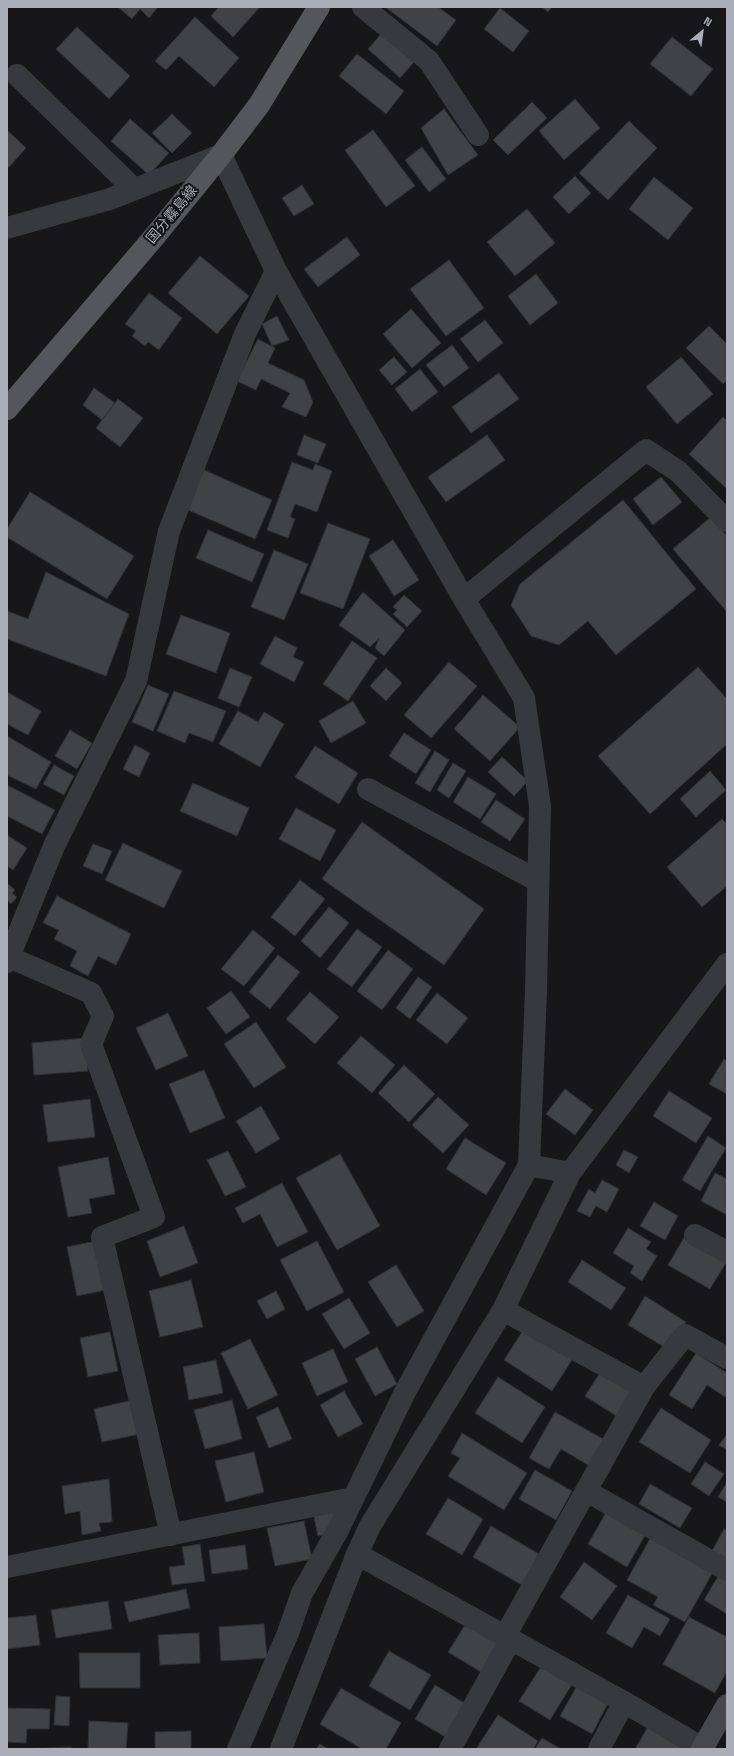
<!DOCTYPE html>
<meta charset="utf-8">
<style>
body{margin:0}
#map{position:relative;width:734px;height:1756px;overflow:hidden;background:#171719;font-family:"Space Grotesk",sans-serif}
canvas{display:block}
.frame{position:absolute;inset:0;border:8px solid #aaaeb8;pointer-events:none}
.north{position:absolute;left:682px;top:12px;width:40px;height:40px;-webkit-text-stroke:3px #121214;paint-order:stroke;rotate:29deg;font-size:11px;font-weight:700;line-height:16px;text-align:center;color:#aaaeb8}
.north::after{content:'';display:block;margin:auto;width:14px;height:18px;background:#aaaeb8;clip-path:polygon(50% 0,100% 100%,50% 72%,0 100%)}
</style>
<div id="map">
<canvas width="734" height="1756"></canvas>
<div class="frame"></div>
<div class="north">N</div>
</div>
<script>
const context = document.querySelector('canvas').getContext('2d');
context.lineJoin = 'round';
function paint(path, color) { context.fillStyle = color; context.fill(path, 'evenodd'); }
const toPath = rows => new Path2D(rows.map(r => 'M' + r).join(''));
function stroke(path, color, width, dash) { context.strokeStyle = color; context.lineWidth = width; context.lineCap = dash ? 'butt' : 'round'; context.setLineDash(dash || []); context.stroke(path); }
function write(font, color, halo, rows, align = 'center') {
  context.font = font + ' "Space Grotesk","Noto Sans JP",sans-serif'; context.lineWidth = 4; context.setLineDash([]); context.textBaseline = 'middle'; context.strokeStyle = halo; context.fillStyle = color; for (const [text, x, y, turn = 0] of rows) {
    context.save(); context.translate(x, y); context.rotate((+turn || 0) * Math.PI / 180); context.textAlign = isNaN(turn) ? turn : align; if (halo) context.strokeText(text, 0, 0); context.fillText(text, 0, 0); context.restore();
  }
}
const building = toPath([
 [118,7,158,7,149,18,140,9,132,19,118,7],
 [219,7,260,7,233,37,211,16,219,7],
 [385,7,438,7,456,20,437,46,385,7],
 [542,7,552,7,548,12,542,7],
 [500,8,529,31,513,52,484,29,500,8],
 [195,17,239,58,214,87,179,56,166,70,155,61,195,17],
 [77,27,130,76,109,99,56,49,77,27],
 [382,33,414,62,400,78,368,49,382,33],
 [672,37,713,69,691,96,650,64,672,37],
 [357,54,404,91,386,114,339,76,357,54],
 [575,99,600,128,564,160,539,131,575,99],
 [532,102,547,118,508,155,493,140,532,102],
 [444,109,478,155,448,175,421,128,444,109],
 [172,114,192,133,172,153,152,133,172,114],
 [130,119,169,153,149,175,111,141,130,119],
 [629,121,657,148,608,200,579,173,629,121],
 [7,130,26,148,9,167,7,166,7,130],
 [373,130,415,186,386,207,345,150,373,130],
 [422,147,446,179,429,192,405,160,422,147],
 [575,176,591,193,569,214,553,197,575,176],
 [654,177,693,208,668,240,629,209,654,177],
 [302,185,314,204,294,216,282,198,302,185],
 [527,209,555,243,515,276,487,242,527,209],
 [347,237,360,255,318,287,304,269,347,237],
 [200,256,249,296,217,334,168,293,200,256],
 [449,260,484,308,446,336,410,289,449,260],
 [536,274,558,303,530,325,508,296,536,274],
 [149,293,182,318,159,350,148,342,145,346,132,336,136,331,125,324,149,293],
 [411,309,441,343,412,368,383,334,411,309],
 [277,316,289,340,272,346,262,324,277,316],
 [485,320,503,343,478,362,460,339,485,320],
 [709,326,727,344,727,380,723,384,686,348,709,326],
 [258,339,275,348,268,363,304,380,313,402,306,417,282,407,290,393,261,379,256,390,237,381,258,339],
 [452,345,469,368,444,387,426,365,452,345],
 [394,357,407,372,392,385,379,370,394,357],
 [681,357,713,394,677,424,646,387,681,357],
 [420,369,438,392,412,412,395,389,420,369],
 [499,373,519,399,471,433,452,407,499,373],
 [94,388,115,403,102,420,83,405,94,388],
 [118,399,143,418,120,447,96,428,118,399],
 [723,417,727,421,727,489,689,454,723,417],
 [304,435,326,444,318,463,297,455,304,435],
 [487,435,505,460,446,502,428,477,487,435],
 [292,462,313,470,315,464,332,471,317,512,295,504,290,517,295,519,288,538,267,530,292,462],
 [204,470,272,500,255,539,186,509,204,470],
 [661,477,682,502,653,525,633,499,661,477],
 [30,492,134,556,107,599,7,537,7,529,30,492],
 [623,500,696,589,616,655,588,621,559,645,531,636,511,605,520,584,623,500],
 [711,517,727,536,727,612,673,549,711,517],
 [328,523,370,539,343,609,300,593,328,523],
 [208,530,264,554,252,582,196,558,208,530],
 [393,540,419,580,394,596,369,556,393,540],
 [274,550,308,564,284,620,251,607,274,550],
 [46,572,129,614,106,676,7,639,7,611,28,619,46,572],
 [363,592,405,630,384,656,375,648,379,638,370,647,339,625,363,592],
 [404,595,422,611,407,627,393,614,397,610,393,607,404,595],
 [181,615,230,633,216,673,166,654,181,615],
 [275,636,297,648,293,657,304,662,294,682,260,664,275,636],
 [352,641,377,658,348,701,323,684,352,641],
 [449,662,477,686,431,738,404,715,449,662],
 [698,667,727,699,727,744,650,814,598,756,698,667],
 [230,668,252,677,239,707,218,698,230,668],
 [386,668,402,683,386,701,370,686,386,668],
 [148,685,169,694,153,731,132,722,148,685],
 [174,691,226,711,213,742,189,733,185,743,157,731,174,691],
 [7,692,41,711,28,735,7,724,7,692],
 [483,695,520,727,490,761,454,729,483,695],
 [353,701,366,723,331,743,319,721,353,701],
 [238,711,258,722,264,712,284,724,260,767,219,744,238,711],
 [70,730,92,743,77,769,55,756,70,730],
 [404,733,431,750,416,774,389,756,404,733],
 [7,736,51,762,36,789,7,775,7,736],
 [135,745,150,753,139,777,123,769,135,745],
 [315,746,358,773,339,804,295,777,315,746],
 [435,751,449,760,430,792,415,783,435,751],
 [502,757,528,781,514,796,488,772,502,757],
 [453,763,466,771,449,798,437,790,453,763],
 [54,765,74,776,64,795,43,784,54,765],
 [710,771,726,790,696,817,680,799,710,771],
 [468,777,496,794,480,819,453,802,468,777],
 [193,783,249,808,237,836,180,811,193,783],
 [7,785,55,810,42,834,7,816,7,785],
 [496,800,525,819,510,841,481,822,496,800],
 [296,808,336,830,320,861,279,839,296,808],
 [722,819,727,824,727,886,702,907,667,867,722,819],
 [362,822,484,909,444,965,322,879,362,822],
 [7,835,27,848,13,870,7,866,7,835],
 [123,843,182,871,164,908,105,880,123,843],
 [93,844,112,851,102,874,83,866,93,844],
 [300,880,325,899,295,936,271,917,300,880],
 [7,883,15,890,12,893,17,897,11,904,7,900,7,883],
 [57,896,131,934,116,965,98,956,88,976,70,966,77,951,54,939,59,930,43,923,57,896],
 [329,907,349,923,320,958,301,941,329,907],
 [357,929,382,947,352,987,327,969,357,929],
 [253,930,275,948,244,986,221,969,253,930],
 [388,950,413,969,382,1010,357,991,388,950],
 [278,955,300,972,270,1009,249,992,278,955],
 [418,977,432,987,410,1019,396,1008,418,977],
 [231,991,250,1017,226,1034,207,1008,231,991],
 [310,992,339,1017,315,1044,286,1019,310,992],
 [437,993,468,1018,447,1044,416,1020,437,993],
 [168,1013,188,1056,156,1070,136,1028,168,1013],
 [256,1022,286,1067,254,1088,224,1044,256,1022],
 [361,1036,395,1065,372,1093,337,1063,361,1036],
 [85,1038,88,1071,34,1075,32,1043,85,1038],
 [724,1059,727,1061,727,1094,709,1084,724,1059],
 [404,1065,435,1094,409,1122,378,1093,404,1065],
 [204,1070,225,1118,190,1133,169,1084,204,1070],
 [565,1089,593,1110,575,1135,546,1114,565,1089],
 [669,1091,712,1118,696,1143,653,1116,669,1091],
 [438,1097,469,1125,443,1153,412,1125,438,1097],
 [90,1099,95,1137,48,1142,43,1105,90,1099],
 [261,1106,280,1139,256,1153,236,1121,261,1106],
 [708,1136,726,1148,700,1191,682,1180,708,1136],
 [465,1138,506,1163,486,1195,446,1169,465,1138],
 [624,1150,638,1157,629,1173,616,1165,624,1150],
 [228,1151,246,1187,225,1196,207,1160,228,1151],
 [340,1154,380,1226,337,1250,296,1178,340,1154],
 [108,1157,115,1194,89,1199,92,1213,68,1217,58,1167,108,1157],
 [715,1173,727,1179,727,1215,701,1201,715,1173],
 [602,1180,619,1189,607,1212,596,1206,590,1217,577,1211,589,1189,595,1193,602,1180],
 [282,1183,308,1232,277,1247,260,1214,243,1223,235,1208,282,1183],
 [654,1202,678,1216,665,1240,640,1226,654,1202],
 [184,1226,198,1263,160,1277,147,1241,184,1226],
 [628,1228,651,1242,646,1249,657,1256,642,1281,630,1273,634,1266,613,1253,628,1228],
 [685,1236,727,1261,710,1289,668,1265,685,1236],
 [96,1241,106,1290,77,1296,67,1247,96,1241],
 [317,1241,344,1292,307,1311,280,1260,317,1241],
 [582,1260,626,1288,611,1310,568,1282,582,1260],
 [396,1265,424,1311,397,1327,368,1282,396,1265],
 [191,1280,203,1327,160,1337,149,1291,191,1280],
 [276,1291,285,1309,267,1319,257,1301,276,1291],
 [645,1296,686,1322,669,1350,628,1325,645,1296],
 [349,1298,370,1333,344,1349,322,1314,349,1298],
 [524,1329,572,1360,552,1391,504,1360,524,1329],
 [110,1332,118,1371,88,1377,80,1338,110,1332],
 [250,1339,278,1395,248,1409,221,1353,250,1339],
 [377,1347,397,1384,375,1396,355,1359,377,1347],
 [333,1349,348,1382,317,1396,302,1363,333,1349],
 [696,1353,727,1373,727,1394,725,1397,707,1385,692,1409,669,1395,696,1353],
 [216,1360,223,1393,189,1400,183,1367,216,1360],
 [603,1368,636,1389,618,1417,585,1396,603,1368],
 [498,1377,545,1407,522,1443,475,1413,498,1377],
 [344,1391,363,1424,338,1437,320,1405,344,1391],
 [133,1400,140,1434,102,1442,94,1409,133,1400],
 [232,1400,242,1439,205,1449,194,1410,232,1400],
 [278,1407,292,1439,269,1448,256,1417,278,1407],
 [661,1408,711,1440,690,1473,639,1442,661,1408],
 [555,1412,605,1440,590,1466,561,1449,549,1469,529,1458,555,1412],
 [462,1433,527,1473,504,1510,448,1476,460,1458,451,1453,462,1433],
 [727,1434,727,1450,719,1445,727,1434],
 [254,1452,264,1492,226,1502,215,1461,254,1452],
 [705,1462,724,1474,709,1496,691,1484,705,1462],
 [535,1470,572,1491,556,1520,519,1499,535,1470],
 [109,1479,112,1522,99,1523,101,1531,82,1535,80,1511,65,1514,62,1486,109,1479],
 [727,1482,727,1502,718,1497,727,1482],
 [650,1484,692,1508,680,1528,639,1504,650,1484],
 [448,1498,483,1519,462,1555,426,1534,448,1498],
 [338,1507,327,1534,318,1536,313,1512,338,1507],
 [608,1509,647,1532,627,1567,588,1544,608,1509],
 [304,1521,312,1559,275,1566,267,1528,304,1521],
 [491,1526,539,1554,522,1585,473,1557,491,1526],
 [724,1529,727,1531,727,1559,712,1551,724,1529],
 [652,1535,714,1570,685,1622,653,1605,658,1597,627,1580,652,1535],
 [200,1544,205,1581,172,1585,169,1567,185,1565,182,1547,200,1544],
 [245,1545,248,1569,212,1574,209,1550,245,1545],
 [584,1562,617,1586,592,1620,560,1597,584,1562],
 [720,1573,727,1577,727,1614,704,1600,720,1573],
 [186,1589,190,1608,129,1622,124,1602,186,1589],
 [628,1595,670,1619,660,1636,644,1627,632,1648,606,1633,628,1595],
 [108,1601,112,1629,56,1638,51,1610,108,1601],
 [36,1615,40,1645,7,1649,7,1618,36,1615],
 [689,1617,727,1637,727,1671,715,1693,663,1664,689,1617],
 [467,1622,500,1642,481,1672,448,1652,467,1622],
 [264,1624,267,1658,221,1661,219,1627,264,1624],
 [199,1633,200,1663,160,1665,158,1635,199,1633],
 [389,1651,431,1675,410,1710,369,1686,389,1651],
 [79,1653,140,1653,140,1688,80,1688,79,1653],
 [544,1662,574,1681,550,1720,519,1701,544,1662],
 [578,1684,609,1701,592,1734,560,1716,578,1684],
 [435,1685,469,1706,449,1739,415,1719,435,1685],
 [341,1688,401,1723,386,1749,362,1749,320,1724,341,1688],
 [56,1696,70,1697,69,1726,54,1725,56,1696],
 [7,1708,50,1709,49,1729,27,1729,26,1743,7,1742,7,1708],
 [498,1715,538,1741,533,1749,476,1749,498,1715],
 [89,1721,128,1723,126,1749,88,1749,89,1721],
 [649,1725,687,1749,635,1749,649,1725],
 [191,1731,191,1749,155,1749,155,1732,191,1731],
 [542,1738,561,1749,535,1749,542,1738],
 [320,1744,328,1749,316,1749,320,1744],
 [71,1747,71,1749,19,1749,71,1747]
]);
paint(building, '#414246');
stroke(building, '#313135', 1);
stroke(toPath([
 [363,7,429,61,478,135],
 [17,75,134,189],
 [7,228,110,199,221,155,276,271,464,599,524,698,540,806,536,991,529,1165,404,1394,338,1530,302,1593,288,1633,238,1749],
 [464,599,646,450,679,472,727,521],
 [368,789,538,881],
 [9,957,91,993,103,1016,91,1044,154,1217,102,1237,171,1535],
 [7,962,54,846,136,681,169,531,245,334,276,271],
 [529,1165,570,1173,727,964],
 [570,1173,503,1310,370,1526,357,1554,624,1702,704,1749],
 [695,1235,727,1252],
 [503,1310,644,1387,505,1636],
 [644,1387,685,1335,727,1358],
 [586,1491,727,1570],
 [7,1567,353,1498],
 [281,1749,357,1554],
 [450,1749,511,1639],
 [599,1749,624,1702]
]), '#38393e', 22);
stroke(toPath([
 [702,1749,727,1705]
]), '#46484e', 22);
stroke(toPath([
 [7,409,155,236,221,155,259,105,319,7]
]), '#54565c', 22);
write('14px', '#aaaeb8', '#121214', [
 ["国分霧島線",172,215,-50]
]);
</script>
